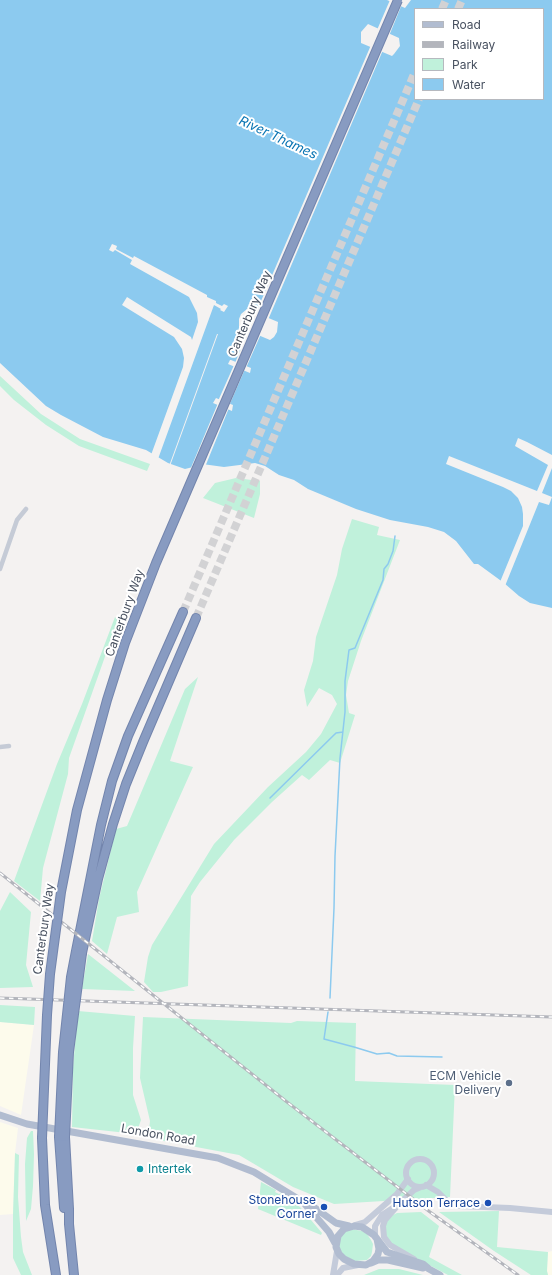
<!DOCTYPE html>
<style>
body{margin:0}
#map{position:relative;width:552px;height:1275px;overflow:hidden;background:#f4f2f1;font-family:Inter,sans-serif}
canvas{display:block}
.legend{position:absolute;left:414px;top:8px;width:130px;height:92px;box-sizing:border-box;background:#fff;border:1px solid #b6b9bf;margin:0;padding:5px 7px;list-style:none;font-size:12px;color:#485160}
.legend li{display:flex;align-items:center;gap:8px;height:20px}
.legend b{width:20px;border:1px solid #b6b9bf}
</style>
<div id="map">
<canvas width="552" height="1275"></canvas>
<ul class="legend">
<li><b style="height:5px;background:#b1bcd0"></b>Road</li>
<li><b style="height:5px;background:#b3b5bc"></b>Railway</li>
<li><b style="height:11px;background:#c0f1db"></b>Park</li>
<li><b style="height:11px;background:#8ccaef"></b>Water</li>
</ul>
</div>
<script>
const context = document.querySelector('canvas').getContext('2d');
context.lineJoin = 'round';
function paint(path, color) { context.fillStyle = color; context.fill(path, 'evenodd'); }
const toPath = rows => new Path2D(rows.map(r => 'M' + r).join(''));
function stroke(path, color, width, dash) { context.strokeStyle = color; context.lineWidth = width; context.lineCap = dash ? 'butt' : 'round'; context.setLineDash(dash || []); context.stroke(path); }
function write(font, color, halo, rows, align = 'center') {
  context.font = font + ' Inter,sans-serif'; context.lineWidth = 4; context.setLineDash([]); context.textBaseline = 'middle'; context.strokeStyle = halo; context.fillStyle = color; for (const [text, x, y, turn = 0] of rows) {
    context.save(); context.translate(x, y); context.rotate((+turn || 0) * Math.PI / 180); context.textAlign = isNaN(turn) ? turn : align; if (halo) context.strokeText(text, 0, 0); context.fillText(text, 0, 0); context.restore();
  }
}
paint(toPath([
 [0,1022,34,1025,21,1115,0,1106],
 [0,1122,18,1128,15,1153,13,1214,0,1215],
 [552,1251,552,1275,548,1275,547,1271,548,1252]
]), '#fdfbec');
paint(toPath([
 [0,376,41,414,80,439,150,464,147,471,79,446,46,425,14,400,0,386],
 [236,478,260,481,260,494,254,518,203,498,215,483],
 [352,519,379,527,377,535,400,540,361,641,348,681,346,695,349,713,355,715,340,763,330,760,309,780,302,775,272,802,234,840,200,882,191,896,188,986,161,992,153,992,144,982,148,957,152,945,214,844,268,787,306,752,321,734,337,704,332,695,319,688,307,707,304,690,313,661,316,637,337,575,342,549],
 [115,617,118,620,69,758,68,774,43,868,40,901,14,881,57,764,82,704],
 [198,677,170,761,193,767,137,892,139,912,117,917,107,954,92,941,99,899,116,829,127,826,185,689],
 [10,892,31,912,26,965,33,987,0,988,0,911],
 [88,954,135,991,82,989],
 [0,1005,35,1007,34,1025,0,1022],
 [78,1011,135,1016,133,1048,133,1095,141,1120,136,1134,72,1127,73,1067],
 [143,1017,291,1023,297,1021,356,1023,355,1081,455,1085,450,1197,334,1204,293,1187,239,1155,148,1138,150,1121,140,1078],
 [31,1131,33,1131,34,1154,33,1186,31,1209,26,1221,25,1164,27,1138],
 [15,1153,19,1155,18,1197,21,1237,23,1252,32,1275,21,1275,13,1258,13,1214],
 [261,1182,276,1190,275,1192,279,1194,281,1193,300,1207,322,1233,321,1235,258,1209],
 [499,1211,497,1247,548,1252,547,1271,548,1275,531,1275,494,1251,439,1212],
 [421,1212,439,1226,429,1257,462,1275,448,1275,393,1246,385,1236,385,1225,389,1217,397,1213],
 [351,1229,362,1231,367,1234,371,1240,373,1244,372,1252,371,1256,367,1260,355,1261,345,1256,339,1249,339,1239,343,1232],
 [379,1269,399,1269,423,1275,364,1275]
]), '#c0f1db');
paint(toPath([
 [0,0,387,0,405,8,411,0,552,0,552,608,530,603,519,596,504,583,478,564,474,564,456,541,444,532,428,527,390,520,356,509,308,489,294,480,279,475,265,466,255,463,224,467,195,463,193,467,185,469,168,463,146,450,103,437,61,415,46,406,0,363],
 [415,9,543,9,543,99,415,99],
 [368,24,399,38,400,46,394,54,392,56,361,43,361,32],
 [247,309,278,322,277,332,274,337,270,340,239,327,239,319,241,314],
 [230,360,231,360,251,368,250,373,228,364],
 [216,398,233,405,232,411,213,403]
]), '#8ccaef');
paint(toPath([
 [390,0,402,4,389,36,377,30],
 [371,45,383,50,268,320,255,315],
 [112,244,117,246,116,249,133,258,134,256,207,295,207,297,216,301,216,303,222,306,224,304,228,306,224,312,220,310,221,309,214,305,158,459,151,455,183,367,184,358,182,349,174,337,122,305,127,297,191,337,192,340,198,322,197,313,189,297,130,264,132,260,115,250,113,252,109,250],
 [249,329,261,334,246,368,235,363],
 [217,334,218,334,170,466,169,466],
 [234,365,245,369,229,406,218,401],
 [218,403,229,408,205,467,196,465,194,469,190,470],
 [518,438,527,442,552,455,552,468,542,493,552,497,549,505,539,502,505,586,500,582,523,526,523,514,522,507,518,498,511,491,503,487,446,464,449,456,537,491,548,465,515,446]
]), '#f4f2f1');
stroke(toPath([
 [270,798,336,733,343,732],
 [330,998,334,908,335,856,340,758,345,712,345,681,349,650,355,648,383,580,384,569,388,564,393,551,395,536],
 [328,1012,324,1039,354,1047,377,1054,389,1053,397,1056,442,1057]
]), '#8ccaef', 1.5);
stroke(toPath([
 [442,9,446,0],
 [458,9,462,0],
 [183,612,415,72],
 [196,618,419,99]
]), '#d2d2d4', 8, [8, 4]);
const highway = toPath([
 [76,951,101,825,112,781,128,736,183,612],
 [82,953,98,879,113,824,126,784,143,742,196,618],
 [59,1137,64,1208],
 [65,1137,69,1209,69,1224,74,1275],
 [42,1138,45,1205,56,1275]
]);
stroke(highway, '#7385ad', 10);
stroke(toPath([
 [0,569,17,520,26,509],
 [0,747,9,746]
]), '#c5cbd6', 4.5);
stroke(toPath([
 '406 1173a14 14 0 1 1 28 0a14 14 0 1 1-28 0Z',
 [426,1185,438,1192,447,1201,459,1206,510,1208,552,1212],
 [399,1204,385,1220,383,1226,384,1237,390,1245,414,1259],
 [355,1225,365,1222,397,1194,408,1179],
 [375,1236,375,1226,382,1215,399,1204,414,1190,421,1187],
 [333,1275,337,1251],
 [337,1275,343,1268,358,1265]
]), '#c4cbda', 6);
stroke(toPath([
 [0,1115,27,1124,218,1158,254,1172,303,1202,308,1203,336,1223,349,1226],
 [304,1203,329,1232,335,1243],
 [377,1239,379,1249,378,1254,373,1261,366,1265,354,1264,344,1259,339,1254,336,1247,338,1236,344,1229,354,1226,362,1227,374,1235,387,1252,423,1264,429,1269,440,1275],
 [371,1263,378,1260,388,1260,423,1268]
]), '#b1bcd0', 7);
stroke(highway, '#889bc1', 8);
const rail = toPath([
 [0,873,287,1102,430,1212,518,1275],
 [0,998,552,1017]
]);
stroke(rail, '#b3b5bc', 3);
stroke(rail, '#fff', 1.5, [4.5]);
const highwayBridge = toPath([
 [59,1137,63,1052,71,977,76,951],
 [65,1137,69,1052,82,953],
 [42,1138,47,1015,50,974,61,892,77,810,107,700,125,643,156,563,398,0]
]);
stroke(highwayBridge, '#7385ad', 10, []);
stroke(highwayBridge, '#889bc1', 8);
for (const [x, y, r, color] of [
 [509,1083,4,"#5c6f8a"],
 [140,1169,4,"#0f9aa8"],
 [488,1203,4,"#1a4fb4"],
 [324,1207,4,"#1a4fb4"]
]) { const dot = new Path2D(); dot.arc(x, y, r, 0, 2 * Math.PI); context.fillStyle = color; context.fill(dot); stroke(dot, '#fff', 1.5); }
write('12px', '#485160', '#fff', [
 ["Canterbury Way",250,314,-67],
 ["Canterbury Way",125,613,-70],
 ["Canterbury Way",44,929,-82],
 ["London Road",158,1135,10]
]);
write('12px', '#4e5e75', '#fff', [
 ["ECM Vehicle",501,1076],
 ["Delivery",501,1090]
], 'right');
write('12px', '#0d838f', '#fff', [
 ["Intertek",148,1169]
], 'left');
write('12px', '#164399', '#fff', [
 ["Stonehouse",316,1200],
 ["Corner",316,1214],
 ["Hutson Terrace",480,1203]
], 'right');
write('italic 13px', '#0874b3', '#fff', [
 ["River Thames",278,138,25]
]);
</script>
